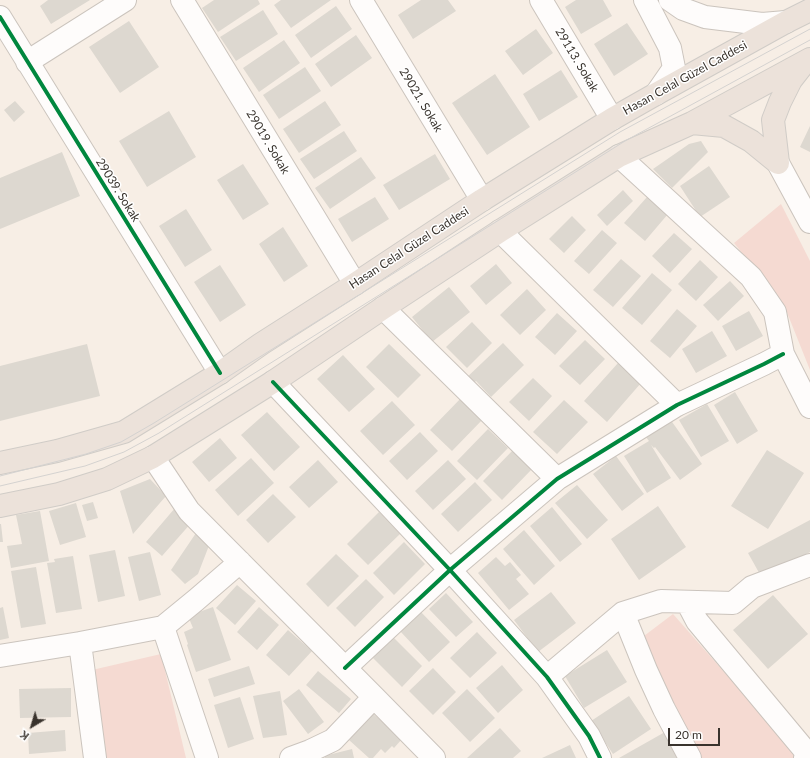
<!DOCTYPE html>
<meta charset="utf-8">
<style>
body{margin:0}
#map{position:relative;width:810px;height:758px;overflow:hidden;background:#f7eee5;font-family:Lato,sans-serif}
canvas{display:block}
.north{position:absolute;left:12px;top:706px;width:40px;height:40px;-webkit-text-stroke:3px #fff;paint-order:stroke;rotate:218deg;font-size:11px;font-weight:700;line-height:16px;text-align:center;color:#39332d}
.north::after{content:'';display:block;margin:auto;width:14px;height:18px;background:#39332d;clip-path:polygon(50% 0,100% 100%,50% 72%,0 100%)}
.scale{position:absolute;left:668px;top:728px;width:52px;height:18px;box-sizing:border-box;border:2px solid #39332d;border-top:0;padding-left:5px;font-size:12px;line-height:14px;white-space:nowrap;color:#39332d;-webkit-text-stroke:3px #fff;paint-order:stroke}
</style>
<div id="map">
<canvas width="810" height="758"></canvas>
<div class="north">K</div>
<div class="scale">20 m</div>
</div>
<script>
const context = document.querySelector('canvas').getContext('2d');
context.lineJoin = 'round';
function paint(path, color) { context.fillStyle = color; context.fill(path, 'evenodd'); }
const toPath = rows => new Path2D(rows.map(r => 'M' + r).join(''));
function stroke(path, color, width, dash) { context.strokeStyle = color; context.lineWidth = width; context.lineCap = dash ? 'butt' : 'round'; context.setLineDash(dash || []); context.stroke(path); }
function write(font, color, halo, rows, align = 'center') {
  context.font = font + ' Lato,sans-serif'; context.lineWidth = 3; context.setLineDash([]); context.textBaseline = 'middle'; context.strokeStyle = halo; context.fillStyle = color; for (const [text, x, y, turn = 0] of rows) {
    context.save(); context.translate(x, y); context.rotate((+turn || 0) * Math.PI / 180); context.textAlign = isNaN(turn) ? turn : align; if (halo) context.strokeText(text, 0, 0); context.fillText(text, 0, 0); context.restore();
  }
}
paint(toPath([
 [781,204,810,261,810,370,784,305,734,243],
 [673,614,800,758,699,758,640,639],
 [161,654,186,758,103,758,92,670]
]), '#f5dad2');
paint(toPath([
 [48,0,90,0,51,24,40,6],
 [214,0,258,0,260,4,218,32,202,8],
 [281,0,331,0,291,28,274,5],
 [421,0,448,0,456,11,413,39,398,15],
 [576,0,603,0,612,16,581,34,565,7],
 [336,6,352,29,311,58,295,35],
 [263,10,278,34,236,61,220,37],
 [129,21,159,67,120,93,89,47],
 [627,23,648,54,614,76,594,44],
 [536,29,553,53,523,75,505,51],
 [356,35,372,58,331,87,315,64],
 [284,40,300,63,259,92,243,68],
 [305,67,321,91,279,119,263,95],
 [561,70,578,97,539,121,523,94],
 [495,74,530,127,487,155,452,103],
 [15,101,25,112,14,122,4,110],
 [325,101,341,125,299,153,283,129],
 [169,111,196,157,147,187,119,141],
 [810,126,810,152,800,147],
 [344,131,357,151,314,179,300,159],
 [701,141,708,152,672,188,653,169,689,144],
 [62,152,80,196,0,229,0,178],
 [435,154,450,179,399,210,383,185],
 [361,157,376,178,330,209,315,188],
 [243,164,269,204,243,220,217,180],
 [709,166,730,197,700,217,680,186],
 [623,190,633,201,607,226,597,215],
 [375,197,389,219,352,242,338,219],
 [647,197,668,214,645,241,624,223],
 [186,209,212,250,185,267,159,226],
 [572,216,586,230,564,253,549,239],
 [283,227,308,266,284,282,259,244],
 [602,230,617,243,589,274,574,261],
 [674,233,692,249,670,273,652,256],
 [621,259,641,276,613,307,593,290],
 [700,260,718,277,696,301,678,284],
 [496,264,512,283,486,305,470,286],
 [220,265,246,305,220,322,194,282],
 [652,273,672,290,642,325,622,308],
 [730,281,744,296,718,321,703,305],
 [449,287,470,312,432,342,412,317],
 [527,289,546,310,520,335,500,315],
 [677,309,697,326,670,358,650,341],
 [749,311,763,336,736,351,722,326],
 [557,313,577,331,555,355,535,337],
 [472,322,492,343,467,368,446,347],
 [712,331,727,356,696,373,682,349],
 [585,340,605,359,580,385,559,366],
 [503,343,524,365,491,397,476,381,470,386,464,380],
 [87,344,100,396,0,421,0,366],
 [389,344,421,375,398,398,366,367],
 [343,355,375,389,349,412,317,379],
 [618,363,641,383,607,422,584,401],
 [533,378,552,396,529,421,509,402],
 [735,392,758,431,737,444,714,405],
 [463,396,485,417,452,451,430,430],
 [564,400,588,422,557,454,533,432],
 [392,401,415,425,383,455,360,431],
 [707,404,729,441,701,457,679,420],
 [267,412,300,447,274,471,241,435],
 [670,419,702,464,680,480,655,447,654,448,651,445,671,478,647,493,624,456,649,441,645,436],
 [488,429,508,448,477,480,457,461],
 [420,432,438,451,407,480,389,461],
 [220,438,237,458,209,482,192,462],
 [514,449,533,468,502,500,483,481],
 [767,450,804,473,768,529,731,506],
 [616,456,644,494,622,511,593,474],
 [251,458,274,483,238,516,215,490],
 [318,460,338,482,309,508,289,487],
 [448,460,466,479,433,510,415,491],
 [150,479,166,496,133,534,120,491],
 [475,482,492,500,458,532,441,514],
 [577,485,608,520,587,539,555,503],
 [273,494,296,517,268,543,246,520],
 [93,502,98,518,87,521,82,505],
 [76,503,86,537,60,545,49,511],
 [658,506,686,547,639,580,611,539],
 [552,507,582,544,560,562,530,526],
 [175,508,192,522,162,556,146,542],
 [40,511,49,561,11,568,7,546,22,544,16,515],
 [379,512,400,534,368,565,347,544],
 [810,520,810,552,762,578,748,553],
 [0,524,1,524,3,542,0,542],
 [524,530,555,566,534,585,503,549],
 [196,533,210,543,198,574,185,584,171,570],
 [404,542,425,564,394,595,373,573],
 [115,550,125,596,98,602,89,555],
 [150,552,161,595,139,601,128,557],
 [336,554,359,576,328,607,306,584],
 [73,556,82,609,56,613,47,563,55,562,54,559],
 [496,557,505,566,510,562,521,575,516,579,529,594,509,610,478,573],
 [36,567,46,624,21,628,11,571],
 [366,579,384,597,355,627,336,608],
 [237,585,256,601,235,625,216,608],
 [551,592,576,623,538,652,514,620],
 [446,593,473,622,456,637,429,609],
 [773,595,808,634,768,669,733,630],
 [3,607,9,638,0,640,0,608],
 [213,607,231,660,196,672,187,645,188,644,184,632,193,628,188,616],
 [259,607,279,625,257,650,237,632],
 [420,611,450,642,429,662,400,631],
 [288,630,312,651,289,676,266,655],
 [477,632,497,653,470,678,450,658],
 [393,637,422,666,402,687,373,658],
 [607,650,627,682,584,708,565,676],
 [502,665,523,690,498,713,476,688],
 [249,666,255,684,214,697,208,679],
 [433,668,456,692,433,715,409,691],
 [318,671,351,699,339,713,306,685],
 [71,688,71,717,20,718,19,689],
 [299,689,324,722,308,734,283,701],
 [467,689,495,718,470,742,442,713],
 [280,691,287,735,263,738,253,696],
 [629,696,651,729,613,754,591,721],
 [240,697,254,739,228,748,214,705],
 [372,713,402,739,394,748,392,746,385,753,381,749,373,758,369,758,349,740],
 [500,728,521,751,513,758,467,758],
 [65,730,66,751,29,754,28,733],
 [665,732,680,758,619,758],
 [570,745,576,758,542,758],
 [352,749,354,758,325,758,324,756]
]), '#ddd8d0');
const minor = toPath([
 [182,0,355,284],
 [361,0,482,200],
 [541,0,612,119],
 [645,0,670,48,674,68,656,94],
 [670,0,683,9,705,17,762,24,786,22],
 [0,17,220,373],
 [27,62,125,0],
 [619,156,751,277,775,312,783,354,810,407],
 [778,163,810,222],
 [500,231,677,405],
 [383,308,557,479],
 [273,382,450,570,547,677,589,736,600,758],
 [153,457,189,511,374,697,434,758],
 [687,602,697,621,807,753,805,758],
 [623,613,646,670,664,709,690,758],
 [163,627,207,758],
 [0,656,80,643],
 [345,668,450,570,557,479,677,405,764,364,783,354],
 [547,677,623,613,661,601,733,603,752,587,810,565],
 [95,758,80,643,163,627,196,600,240,562],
 [291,758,310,751,333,740,374,697]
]);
const major = toPath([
 [692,123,724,126,751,141,778,163],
 [778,163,773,120,780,102,791,80,802,66],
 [0,463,57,451,124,432,220,373,261,344,355,284,482,200,612,119,656,94,786,22,810,10],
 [0,506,59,494,107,479,153,457,273,382,383,308,500,231,619,156,692,123,810,59]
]);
stroke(minor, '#cbc4bd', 24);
stroke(major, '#d0ccc7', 24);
stroke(minor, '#fefcfb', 22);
stroke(major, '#ece2da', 22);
stroke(toPath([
 [0,476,86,454,121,442,154,423,620,132,810,29],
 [0,486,85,466,124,452,159,433,625,141,810,40]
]), '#d4d2d0', 1);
stroke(toPath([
 [0,17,220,373],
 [273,382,450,570,547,677,589,736,600,758],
 [345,668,450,570,557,479,677,405,764,364,783,354]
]), '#00873e', 4);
write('12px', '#39332d', '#fff', [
 ["29113. Sokak",577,60,59],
 ["Hasan Celal Güzel Caddesi",685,78,-29],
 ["29021. Sokak",421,100,59],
 ["29019. Sokak",268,142,59],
 ["29039. Sokak",118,190,58],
 ["Hasan Celal Güzel Caddesi",409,248,-33]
]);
</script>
